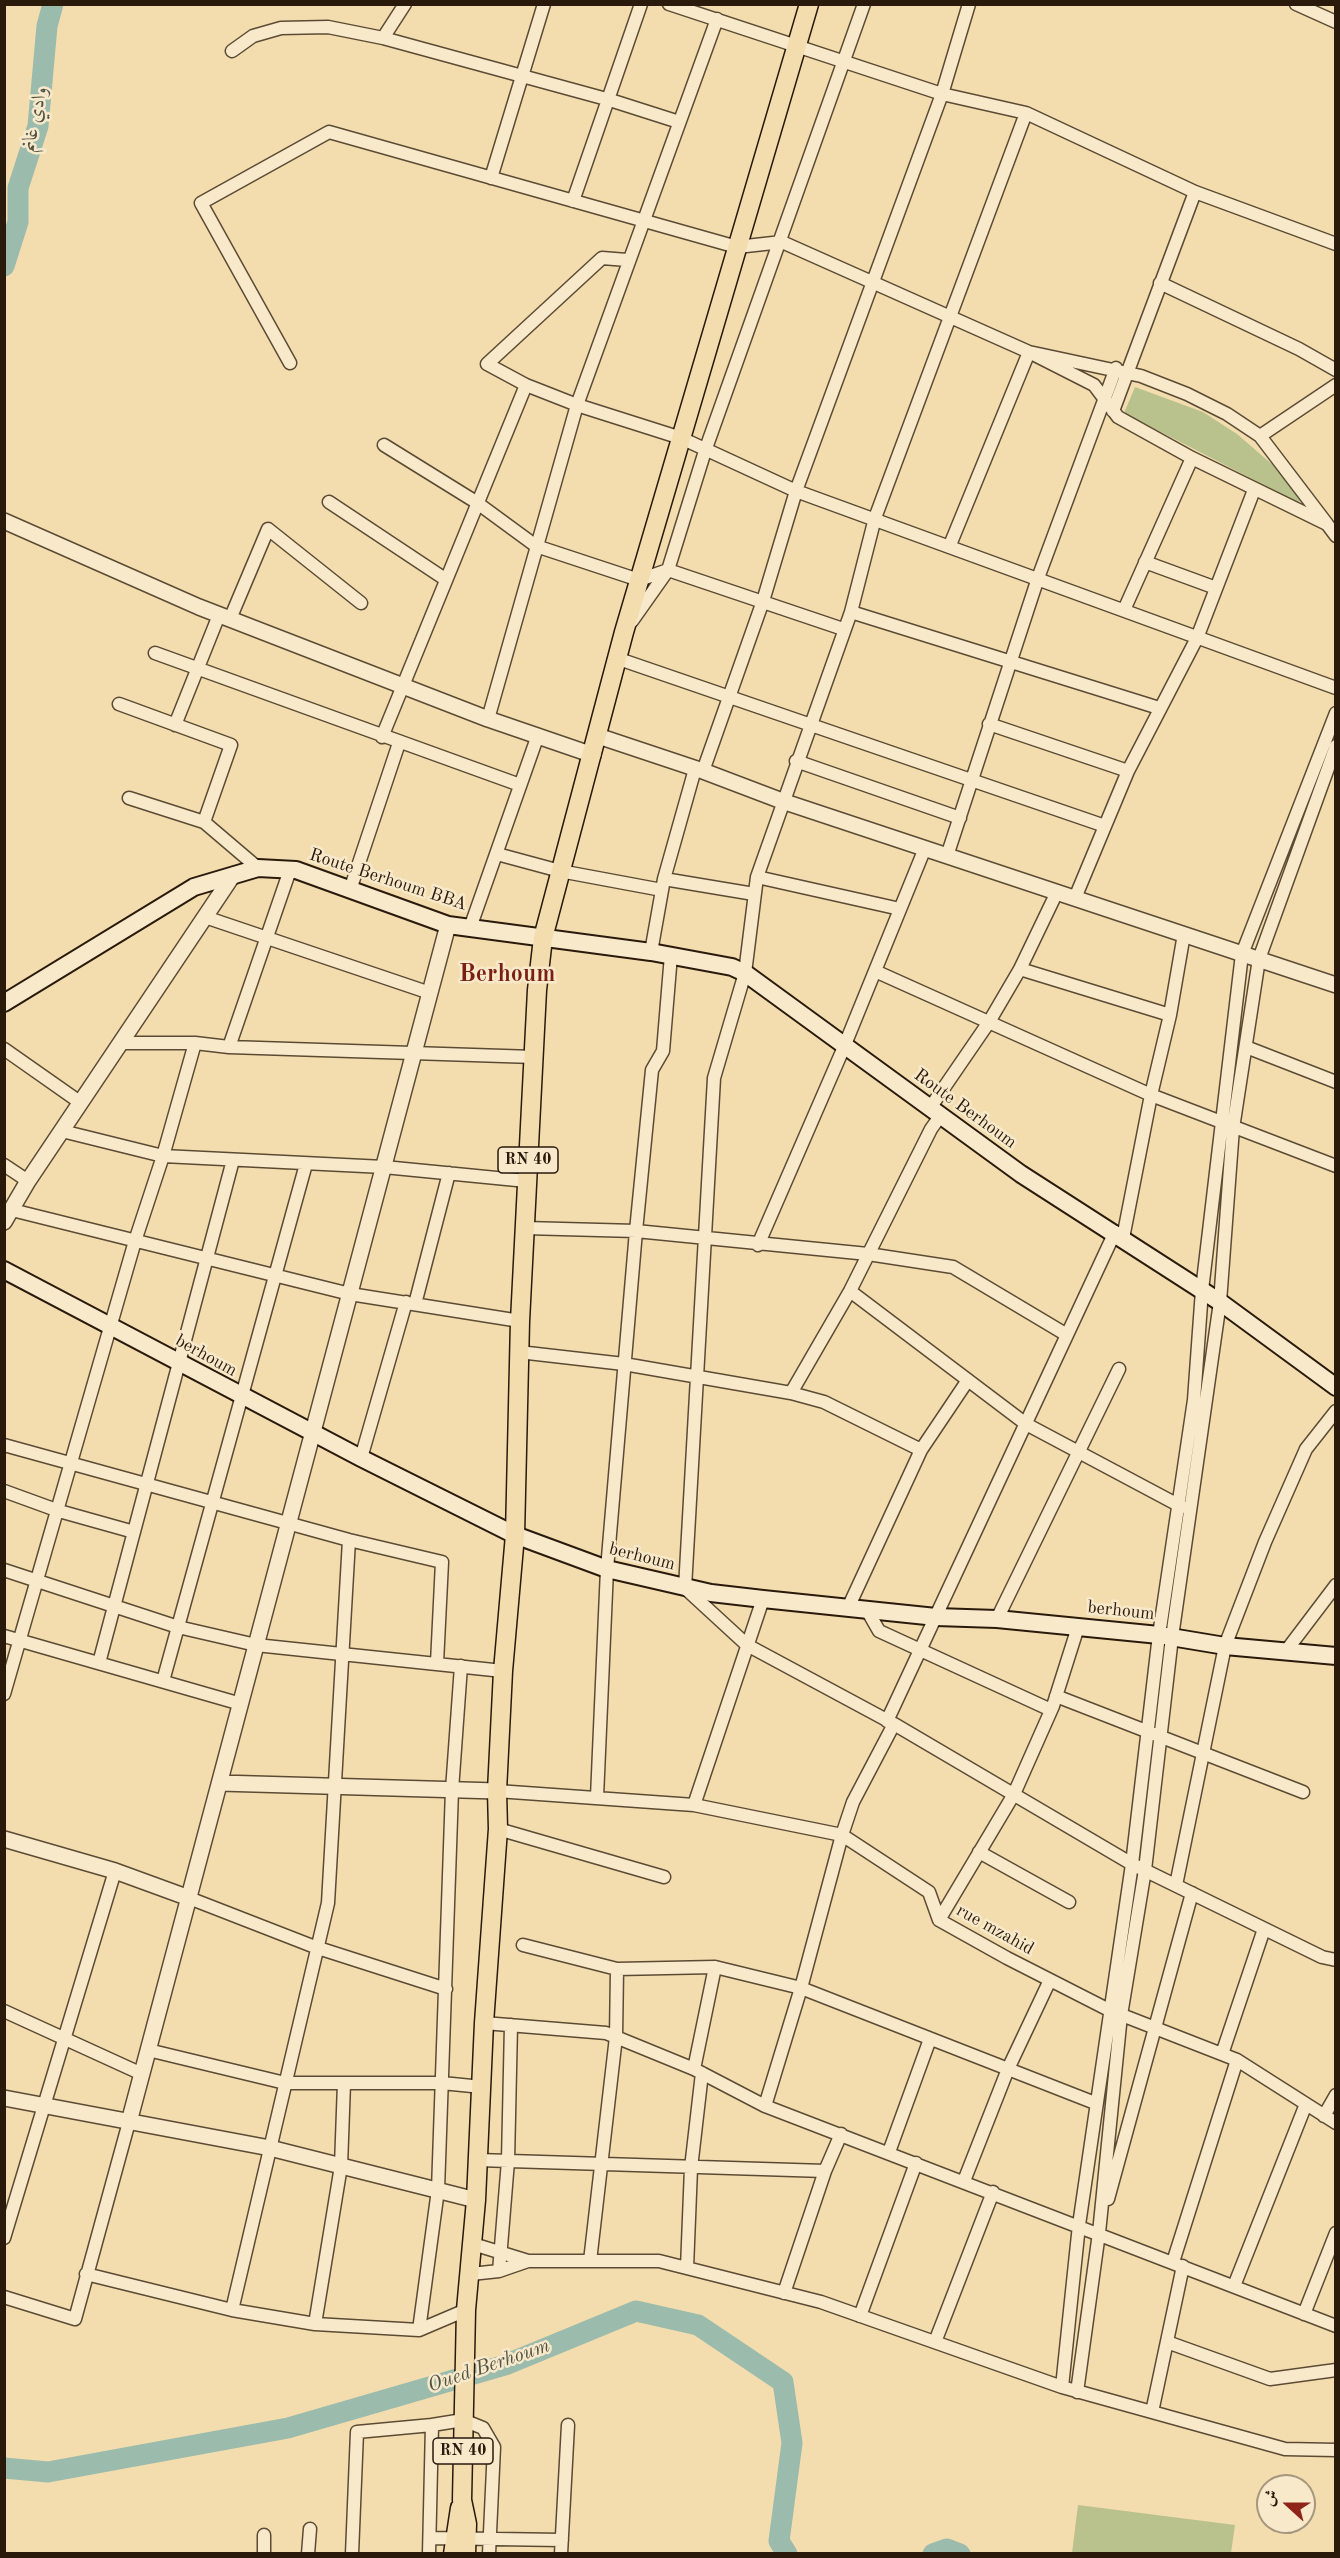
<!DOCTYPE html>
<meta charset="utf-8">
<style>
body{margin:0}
#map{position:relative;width:1340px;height:2558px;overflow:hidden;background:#f3ddae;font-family:"Old Standard TT",Amiri,serif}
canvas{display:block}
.frame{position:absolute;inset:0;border:6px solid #291a0c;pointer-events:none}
.north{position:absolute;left:1256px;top:2474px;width:60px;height:60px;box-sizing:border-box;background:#f7e9ca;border:2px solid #a5967e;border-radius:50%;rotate:291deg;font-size:16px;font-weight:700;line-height:24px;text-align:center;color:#291a0c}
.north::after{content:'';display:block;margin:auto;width:21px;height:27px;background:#8f2418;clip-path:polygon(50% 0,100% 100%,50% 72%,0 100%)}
</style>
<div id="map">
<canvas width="1340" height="2558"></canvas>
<div class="frame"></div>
<div class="north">ش</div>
</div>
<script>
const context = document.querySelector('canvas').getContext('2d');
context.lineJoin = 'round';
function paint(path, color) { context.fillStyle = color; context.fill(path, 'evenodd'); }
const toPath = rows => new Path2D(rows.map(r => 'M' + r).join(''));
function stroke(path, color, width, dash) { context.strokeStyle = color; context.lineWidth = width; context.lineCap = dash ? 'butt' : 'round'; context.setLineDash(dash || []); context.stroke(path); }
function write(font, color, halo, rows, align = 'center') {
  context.font = font + ' "Old Standard TT",Amiri,serif'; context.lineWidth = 5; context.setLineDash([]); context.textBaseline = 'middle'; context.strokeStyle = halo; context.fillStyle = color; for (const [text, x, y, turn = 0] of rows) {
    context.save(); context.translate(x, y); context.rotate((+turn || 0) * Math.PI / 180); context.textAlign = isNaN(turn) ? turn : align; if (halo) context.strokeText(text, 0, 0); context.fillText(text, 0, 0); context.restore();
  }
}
paint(toPath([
 [1135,387,1203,412,1237,434,1281,472,1302,501,1297,502,1124,413],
 [1078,2505,1235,2525,1231,2553,1072,2553]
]), '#b9c28c');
stroke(toPath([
 [4,266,18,222,18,188,38,126,47,26,53,4],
 [4,2468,48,2472,288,2428,505,2365,636,2311,698,2325,783,2382,792,2443,779,2541,787,2554],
 [933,2554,947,2549,960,2554]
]), '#9bbbad', 21);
const minor = toPath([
 [669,4,942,94,1026,113,1195,192,1336,244],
 [1296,4,1336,22],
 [383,38,405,4],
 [232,51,253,36,281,28,328,27,383,38,610,100,679,122],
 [1026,113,875,518,851,612,757,877,745,973,714,1078,685,1588,747,1645,894,1724,1132,1864,1322,1957,1336,1960],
 [491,178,544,4],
 [573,201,641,4],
 [627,260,602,258,487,364,526,385,577,405,681,438,796,491,1336,688],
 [1160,283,1299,349,1336,370],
 [290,363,201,203,329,132,737,247,782,242,1029,352,1141,376,1187,394,1227,414,1260,436,1327,524],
 [1113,411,1195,192],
 [1260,436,1336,385],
 [384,445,476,502,536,546,639,580,668,570,843,629],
 [329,502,445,579],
 [950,545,1029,352,1094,385,1118,417,1192,458,1327,524,1336,536],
 [1145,562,1216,588],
 [1124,610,1192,458],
 [851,612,1159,708],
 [230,619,268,529,361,603],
 [632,621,668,570,705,451,864,4],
 [155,653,520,785],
 [619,659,1105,826],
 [119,704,231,745,204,822,258,868],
 [488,719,577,405,717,19],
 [989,724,1128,771],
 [175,725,219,615],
 [382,737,526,385],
 [796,761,960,818],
 [703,771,763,601,796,491,942,94,969,4],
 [129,798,204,822],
 [497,854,560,871,662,890],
 [947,856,1038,578,1116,368],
 [757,877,900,909],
 [664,879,754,894],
 [350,890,399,743],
 [1075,898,1128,771,1197,638,1254,490],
 [205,917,430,993],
 [470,928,538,735],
 [651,952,664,879,695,769],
 [1020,969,1170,1015],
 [875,971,1151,1095,1336,1166],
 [121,1043,195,1043,229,1047,534,1057],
 [229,1047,290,870],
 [1246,1047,1336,1082],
 [4,1049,81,1103],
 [930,1108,989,1022,1020,969,1057,892],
 [62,1131,163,1156,384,1167,527,1181],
 [4,1165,28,1181],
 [12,1210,350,1294,520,1321],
 [525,1228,636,1231,868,1254,953,1267,1067,1335],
 [1123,1238,1151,1095,1170,1015,1184,934],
 [758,1245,844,1047,925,848],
 [850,1291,1026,1424,1182,1507],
 [415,1304,449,1173],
 [519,1352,624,1364,791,1393,850,1291,931,1129,941,1115],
 [791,1393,824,1402,921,1450],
 [4,1445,349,1540,442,1562,437,1663],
 [361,1458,406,1302],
 [4,1491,59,1511,134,1532],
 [4,1570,178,1627,256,1645,503,1671],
 [848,1608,921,1450,968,1380],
 [867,1610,879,1631,1051,1710],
 [997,1619,1119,1369],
 [4,1636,241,1704],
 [1286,1651,1336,1585],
 [99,1663,233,1160],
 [163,1681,306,1164],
 [4,1694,135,1241,163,1156,195,1043],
 [1056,1696,1303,1792],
 [887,1721,1115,1232],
 [497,1791,694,1805,842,1835,929,1892,939,1920,1007,1958,1109,2010,1237,2060,1336,2123],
 [597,1797,607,1569,636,1231,652,1070,663,1051,671,955],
 [694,1805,763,1599],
 [498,1829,664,1877],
 [979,1852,1069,1902],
 [1176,1885,1225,1646,1265,1542,1306,1449,1336,1411],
 [189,1898,315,1947,446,1989],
 [939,1920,1014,1794,1053,1706,1078,1627],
 [523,1945,617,1969,715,1967,801,1988,1095,2103],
 [4,2011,142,2074],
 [484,2023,606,2033,694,2069,765,2106,1336,2326],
 [148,2050,285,2083,442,2083,482,2087],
 [1222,2054,1264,1929],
 [694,2069,715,1967],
 [765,2106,801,1988,842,1835,853,1802,894,1724],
 [1324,2116,1336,2095],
 [889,2152,930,2039],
 [478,2160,825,2171],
 [964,2181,1008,2069,1050,1980],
 [1108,2199,1192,1893],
 [4,2238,115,1871],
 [473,2244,528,2261],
 [590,2261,616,2037,617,1969],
 [1173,2262,1237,2060],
 [687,2268,691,2168,702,2073],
 [499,2271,508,2161,511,2025],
 [86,2274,232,2310,315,2324,419,2330,466,2310],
 [471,2274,499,2271,528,2261,659,2261,821,2302,1062,2387,1285,2449,1336,2450],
 [1234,2286,1306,2104],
 [784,2293,825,2171,841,2134],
 [4,2297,75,2319,129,2122],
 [232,2310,328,1903,349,1540],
 [1304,2314,1336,2233],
 [860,2316,916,2163],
 [315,2324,341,2166,344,2083],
 [419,2330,438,2190,452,1790,461,1666],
 [935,2342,993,2192],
 [1167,2342,1270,2379,1336,2370],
 [1062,2387,1079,2225,1132,1864,1159,1635,1194,1400,1202,1290,1242,954,1336,713],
 [1077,2392,1099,2233,1121,2015,1145,1870,1172,1637,1220,1302,1233,1128,1259,959,1336,746],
 [1152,2412,1183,2266],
 [430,2538,562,2540],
 [264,2554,264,2535],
 [308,2554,310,2529],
 [352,2554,357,2432,432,2425],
 [429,2554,432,2425,463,2420,483,2428,494,2447,489,2554],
 [561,2554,568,2425]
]);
const tertiary = toPath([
 [4,521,199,607,488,719,593,755],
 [598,736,703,771,782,801,1336,985],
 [4,1222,28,1181,233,875],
 [220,1783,497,1791],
 [4,1839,115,1871,189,1898],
 [4,2098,270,2148,476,2200],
 [129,2122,448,925]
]);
const secondary = toPath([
 [4,1003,194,887,258,868,296,870,448,925,651,952,732,967,745,973,1021,1174,1220,1302,1336,1387],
 [4,1270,361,1458,515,1535,607,1569,711,1593,763,1599,936,1617,997,1619,1159,1635,1225,1646,1336,1656]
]);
const primary = toPath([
 [453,2554,460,2508],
 [466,2554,467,2524,462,2500,466,2310,476,2200,484,2023,498,1829,497,1791,503,1671,515,1535,520,1321,537,990,543,938,624,632,809,4]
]);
stroke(minor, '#5c4b34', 15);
stroke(tertiary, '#5c4b34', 18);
stroke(secondary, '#291a0c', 20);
stroke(primary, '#291a0c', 21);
stroke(minor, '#f7e9ca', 12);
stroke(tertiary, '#f7e9ca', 15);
stroke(secondary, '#f7e9ca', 16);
stroke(primary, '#f3ddae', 18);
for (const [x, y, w] of [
 [528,1160,60],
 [463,2451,60]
]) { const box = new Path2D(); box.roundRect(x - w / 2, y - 13, w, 26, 4.5); context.fillStyle = '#f7e9ca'; context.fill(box); stroke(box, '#291a0c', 1.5); }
write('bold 16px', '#291a0c', null, [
 ["RN 40",528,1160],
 ["RN 40",463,2451]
]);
write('18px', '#291a0c', '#f7e9ca', [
 ["Route Berhoum BBA",388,880,18],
 ["Route Berhoum",965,1109,36],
 ["berhoum",206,1356,29],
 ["berhoum",642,1557,14],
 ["berhoum",1121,1611,6],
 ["rue mzahid",995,1930,29]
]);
write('italic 20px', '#515244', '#f7e9ca', [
 ["وادي غانم",35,119,-78],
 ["Oued Berhoum",489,2366,-19]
]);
write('bold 24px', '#7a1f14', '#f7e9ca', [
 ["Berhoum",507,975]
]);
</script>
